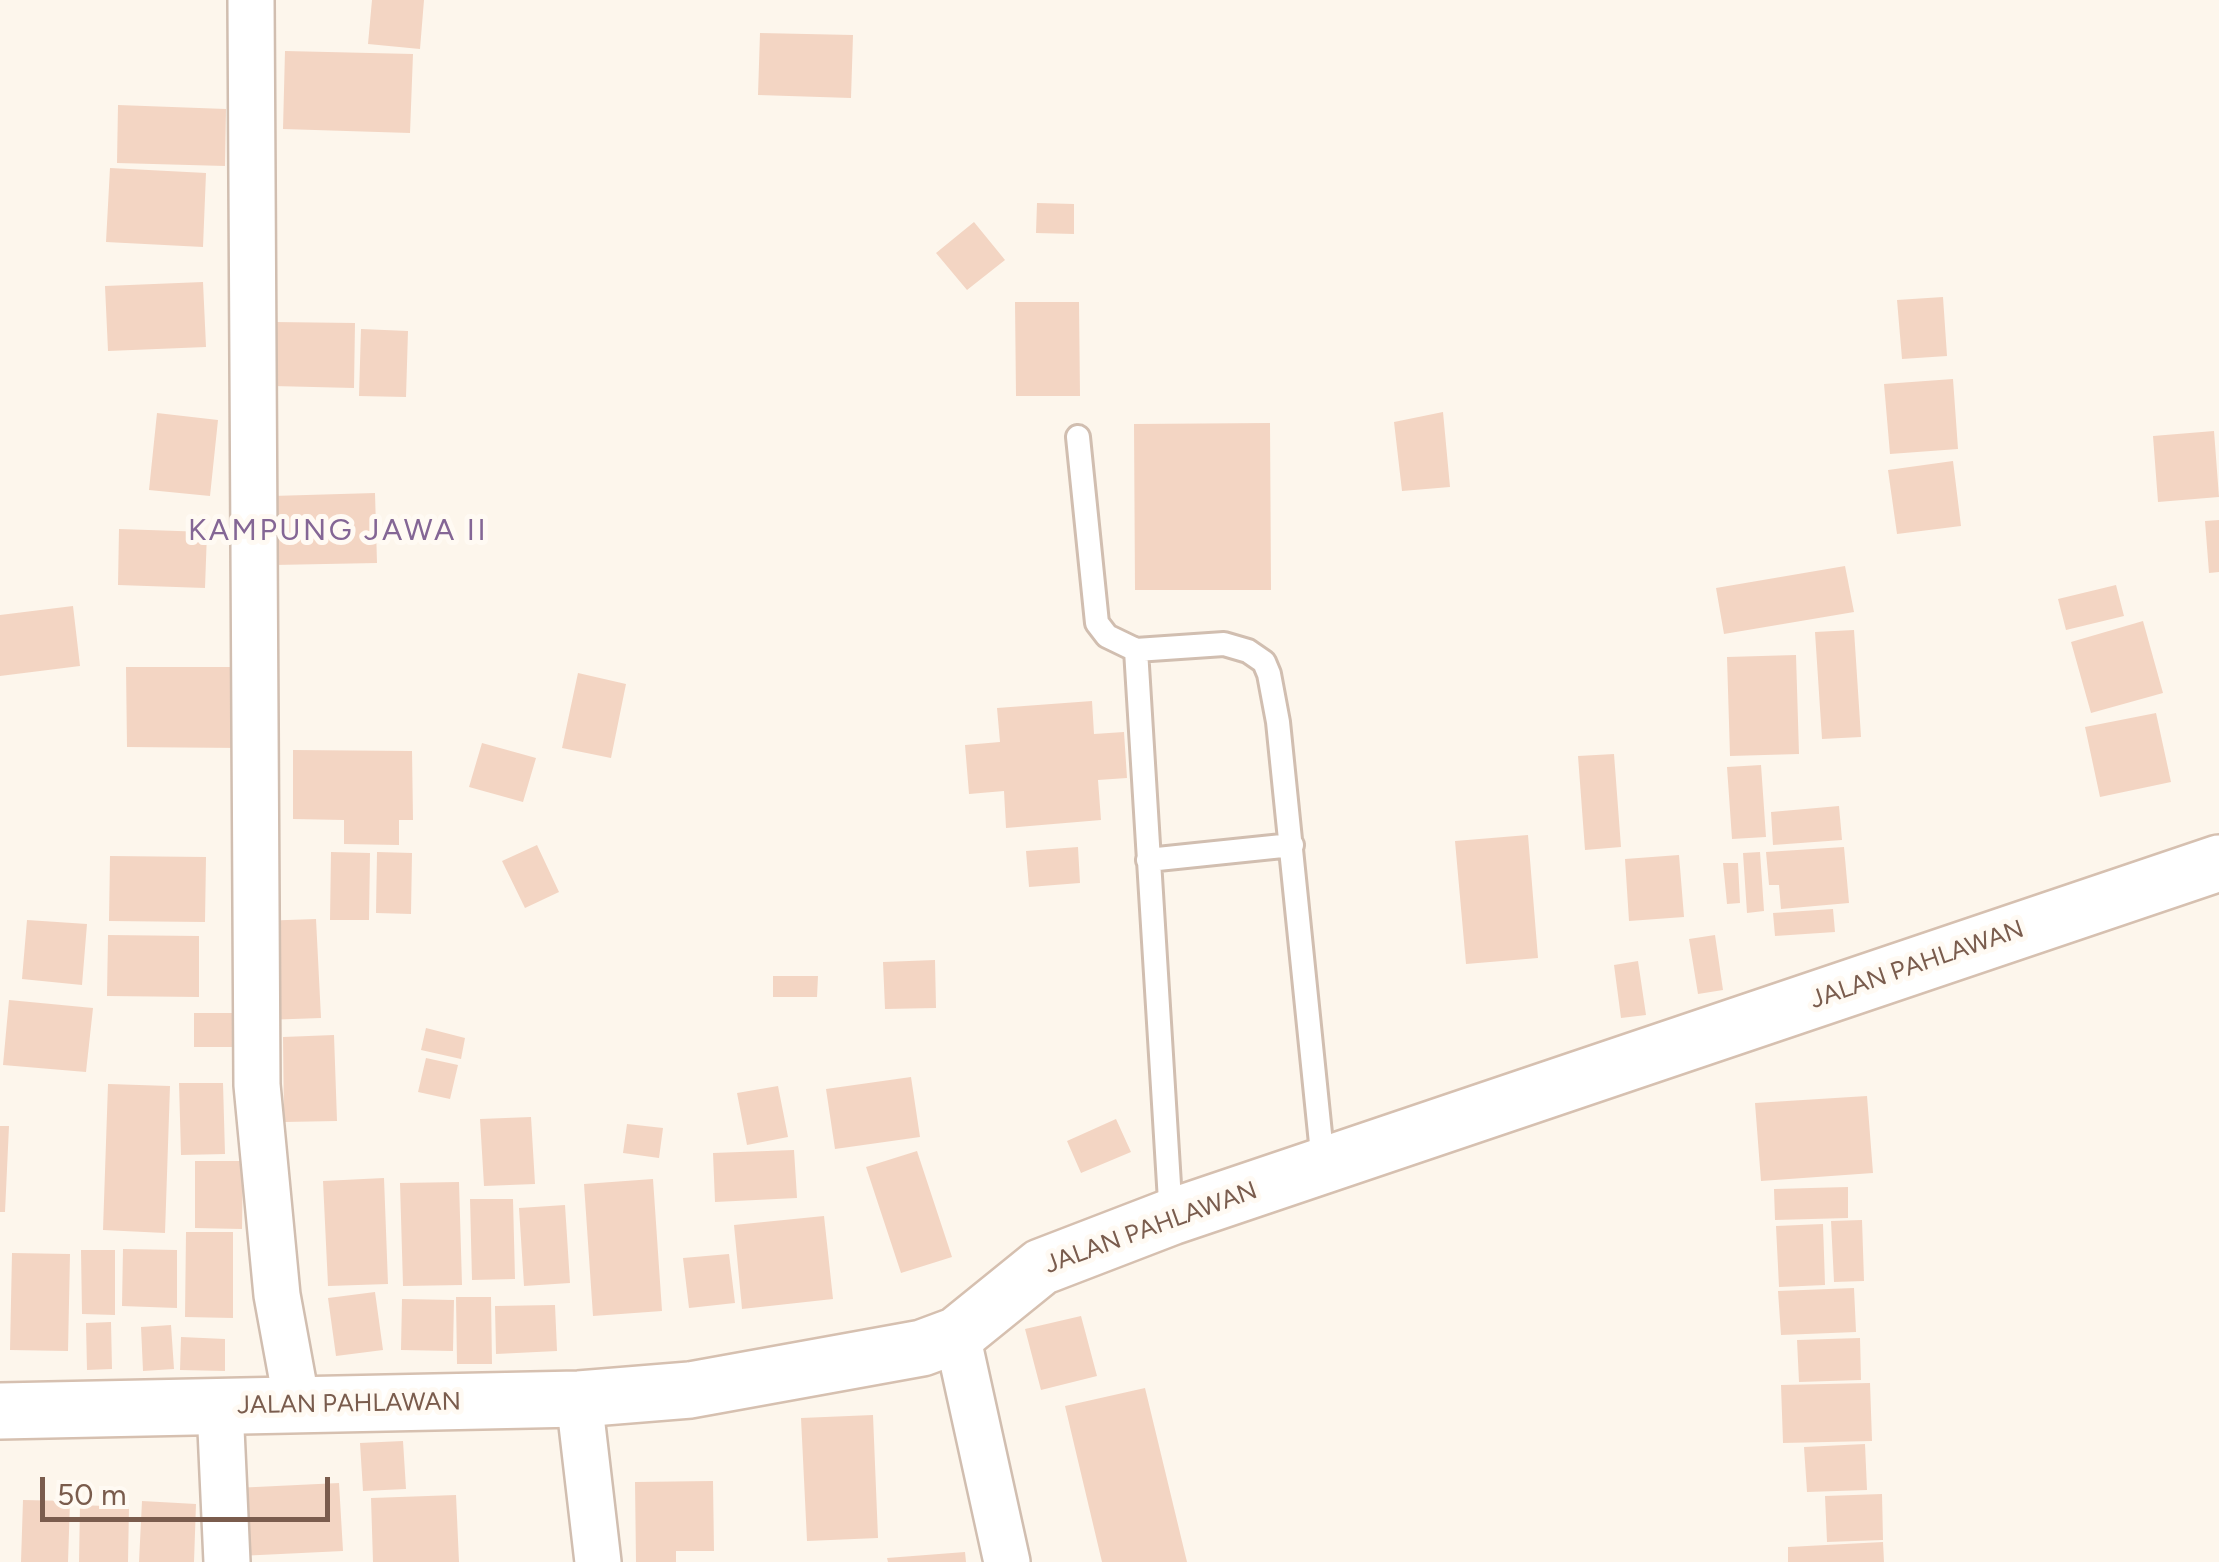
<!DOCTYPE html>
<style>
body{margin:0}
#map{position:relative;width:2219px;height:1562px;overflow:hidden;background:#fdf6ec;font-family:Figtree,sans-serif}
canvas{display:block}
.scale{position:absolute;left:40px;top:1477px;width:290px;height:45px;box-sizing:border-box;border:5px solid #7a5c4d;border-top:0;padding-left:12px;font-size:30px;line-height:35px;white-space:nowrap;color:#7a5c4d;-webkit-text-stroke:8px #fffaf3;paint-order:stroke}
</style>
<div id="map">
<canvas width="2219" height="1562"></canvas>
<div class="scale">50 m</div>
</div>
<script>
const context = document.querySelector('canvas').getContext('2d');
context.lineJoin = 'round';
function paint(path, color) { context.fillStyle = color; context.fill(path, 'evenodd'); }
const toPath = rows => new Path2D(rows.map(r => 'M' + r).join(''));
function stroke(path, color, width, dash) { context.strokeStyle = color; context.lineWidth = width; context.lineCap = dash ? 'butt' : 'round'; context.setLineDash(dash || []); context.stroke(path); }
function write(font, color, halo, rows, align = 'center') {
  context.font = font + ' Figtree,sans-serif'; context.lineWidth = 10; context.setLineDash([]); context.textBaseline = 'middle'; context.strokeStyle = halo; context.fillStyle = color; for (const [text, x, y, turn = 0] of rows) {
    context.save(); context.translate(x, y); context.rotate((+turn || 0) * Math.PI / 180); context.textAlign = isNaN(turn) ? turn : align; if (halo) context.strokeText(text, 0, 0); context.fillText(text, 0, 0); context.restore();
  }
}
paint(toPath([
 [372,0,424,0,420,49,368,44],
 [760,33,853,35,851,98,758,95],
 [285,51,413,54,410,133,283,129],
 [118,105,226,109,225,166,117,163],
 [110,168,206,173,203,247,106,242],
 [1037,203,1074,204,1074,234,1036,233],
 [974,222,1005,260,967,290,936,253],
 [203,282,206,347,108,351,105,286],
 [1943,297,1947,356,1902,359,1897,300],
 [1015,302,1079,302,1080,396,1016,396],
 [274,322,355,323,354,388,273,386],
 [361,329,408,331,406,397,359,396],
 [1953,379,1958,449,1890,454,1884,384],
 [1443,412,1450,487,1402,491,1394,422],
 [157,413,218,420,210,496,149,490],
 [1270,423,1271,590,1135,590,1134,424],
 [2214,431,2219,497,2158,502,2153,436],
 [1953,461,1961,526,1897,534,1888,470],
 [375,493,377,563,274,565,272,496],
 [2219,520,2219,572,2209,573,2205,521],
 [119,529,207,532,205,588,118,585],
 [1845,566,1854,612,1724,634,1716,588],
 [2116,585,2124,616,2066,630,2058,599],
 [73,606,80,666,0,676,0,615],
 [2143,621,2163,693,2091,713,2071,642],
 [1854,630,1861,737,1822,739,1815,632],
 [1796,655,1799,754,1730,756,1727,657],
 [126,667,241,667,241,748,127,747],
 [578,673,626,684,611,758,562,748],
 [1092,701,1094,734,1124,732,1127,778,1098,780,1101,820,1006,828,1004,791,969,794,965,745,1000,742,997,708],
 [2156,713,2171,782,2100,797,2085,727],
 [482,743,536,758,523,802,469,787],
 [293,750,412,751,413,820,399,820,399,845,344,844,344,820,293,819],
 [1614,754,1621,847,1585,850,1578,756],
 [1761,765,1766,837,1732,839,1727,767],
 [1839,806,1842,840,1773,845,1771,812],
 [1528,835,1538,958,1466,964,1455,841],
 [537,845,559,892,525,908,502,861],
 [1078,847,1080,883,1029,887,1026,851],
 [1844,847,1849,903,1781,909,1779,885,1769,885,1766,852],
 [331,852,370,853,369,920,330,920],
 [377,852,412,853,411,914,376,913],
 [1760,852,1764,911,1747,913,1743,853],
 [1679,855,1684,917,1629,921,1625,859],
 [110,856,206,857,205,922,109,921],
 [1723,863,1738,863,1740,903,1727,904],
 [1833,909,1835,932,1775,936,1773,913],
 [316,919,321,1018,264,1020,259,921],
 [27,920,87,924,82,985,22,979],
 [108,935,199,936,199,997,107,996],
 [1715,935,1723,990,1698,994,1689,939],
 [935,960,936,1008,885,1009,883,962],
 [1638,961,1646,1015,1621,1018,1614,965],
 [773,976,818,976,817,997,773,997],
 [9,1000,93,1008,86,1072,3,1065],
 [194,1013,245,1013,246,1047,194,1047],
 [426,1028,465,1038,461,1059,421,1050],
 [334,1035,337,1121,284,1122,283,1037],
 [426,1058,458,1065,450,1099,418,1092],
 [911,1077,920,1137,835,1149,826,1089],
 [179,1083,223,1083,225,1154,181,1155],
 [108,1084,170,1086,165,1233,103,1230],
 [778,1086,788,1137,747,1145,737,1093],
 [1867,1096,1873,1173,1761,1181,1755,1103],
 [531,1117,535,1184,484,1186,480,1119],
 [1116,1119,1131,1152,1081,1173,1067,1141],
 [627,1124,663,1128,659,1158,623,1153],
 [0,1126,9,1126,5,1212,0,1212],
 [794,1150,797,1198,715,1202,713,1153],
 [917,1151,952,1257,901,1273,866,1167],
 [195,1161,243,1161,242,1229,195,1228],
 [384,1178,388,1284,328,1286,323,1181],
 [653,1179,662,1311,593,1316,584,1184],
 [459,1182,462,1285,403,1286,400,1183],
 [1848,1187,1848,1218,1775,1220,1774,1189],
 [470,1199,513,1199,515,1279,472,1280],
 [565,1205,570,1283,524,1286,519,1208],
 [824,1216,833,1299,742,1309,734,1225],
 [1862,1220,1864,1281,1834,1282,1831,1221],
 [1823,1224,1825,1285,1779,1287,1776,1226],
 [186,1232,233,1232,233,1318,185,1317],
 [123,1249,177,1250,177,1308,122,1306],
 [81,1250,115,1250,115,1315,82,1314],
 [12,1253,70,1254,68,1351,10,1350],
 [729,1254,735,1303,689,1308,683,1258],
 [1854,1288,1856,1332,1781,1335,1778,1291],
 [375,1292,383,1350,336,1356,328,1298],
 [456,1297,491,1297,492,1364,457,1364],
 [402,1299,454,1300,453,1351,401,1350],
 [555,1305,557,1351,496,1354,495,1306],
 [1081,1316,1097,1376,1041,1390,1025,1329],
 [111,1322,112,1369,87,1370,86,1323],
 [171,1325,174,1369,143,1371,141,1327],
 [181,1337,225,1339,225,1371,180,1370],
 [1860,1338,1861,1380,1799,1382,1797,1340],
 [1870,1383,1872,1441,1783,1443,1781,1385],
 [1145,1388,1187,1562,1102,1562,1065,1406],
 [873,1415,878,1538,807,1541,801,1418],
 [403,1441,406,1489,363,1491,360,1443],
 [1865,1444,1867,1490,1807,1492,1804,1447],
 [713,1481,714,1551,676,1551,676,1562,636,1562,635,1482],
 [339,1483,343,1551,239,1556,235,1488],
 [1882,1494,1883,1540,1827,1542,1825,1496],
 [456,1495,459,1562,373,1562,371,1498],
 [23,1500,70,1501,68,1562,21,1562],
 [142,1501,196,1504,194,1562,139,1562],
 [80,1505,129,1507,128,1562,79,1562],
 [1883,1542,1884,1562,1788,1562,1788,1547],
 [965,1552,966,1562,888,1562,887,1558]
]), '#f3d5c3');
const lane = toPath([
 [1078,437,1097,623,1107,636,1136,650,1224,644,1248,651,1264,662,1269,674,1278,722,1323,1163],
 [1136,650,1171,1217],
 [1148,860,1292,845]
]);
const street = toPath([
 [251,0,257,1085,277,1295,297,1404],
 [957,1335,1007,1562],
 [579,1399,598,1562],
 [220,1407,227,1562]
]);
const secondary = toPath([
 [0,1411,579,1399,690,1390,922,1348,957,1335,1041,1267,1171,1217,2219,863]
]);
stroke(lane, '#d1beb0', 28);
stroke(street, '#d1beb0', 50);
stroke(secondary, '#d6c0b0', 60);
stroke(lane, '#fff', 22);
stroke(street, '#fff', 45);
stroke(secondary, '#fff', 55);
write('25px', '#7a5c4d', '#fffaf3', [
 ["JALAN PAHLAWAN",1917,965,-19],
 ["JALAN PAHLAWAN",1151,1228,-20],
 ["JALAN PAHLAWAN",349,1404,-1]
]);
context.letterSpacing = '2.5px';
write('30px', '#846695', '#fffaf3', [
 ["KAMPUNG JAWA II",338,531]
]);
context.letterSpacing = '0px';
</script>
